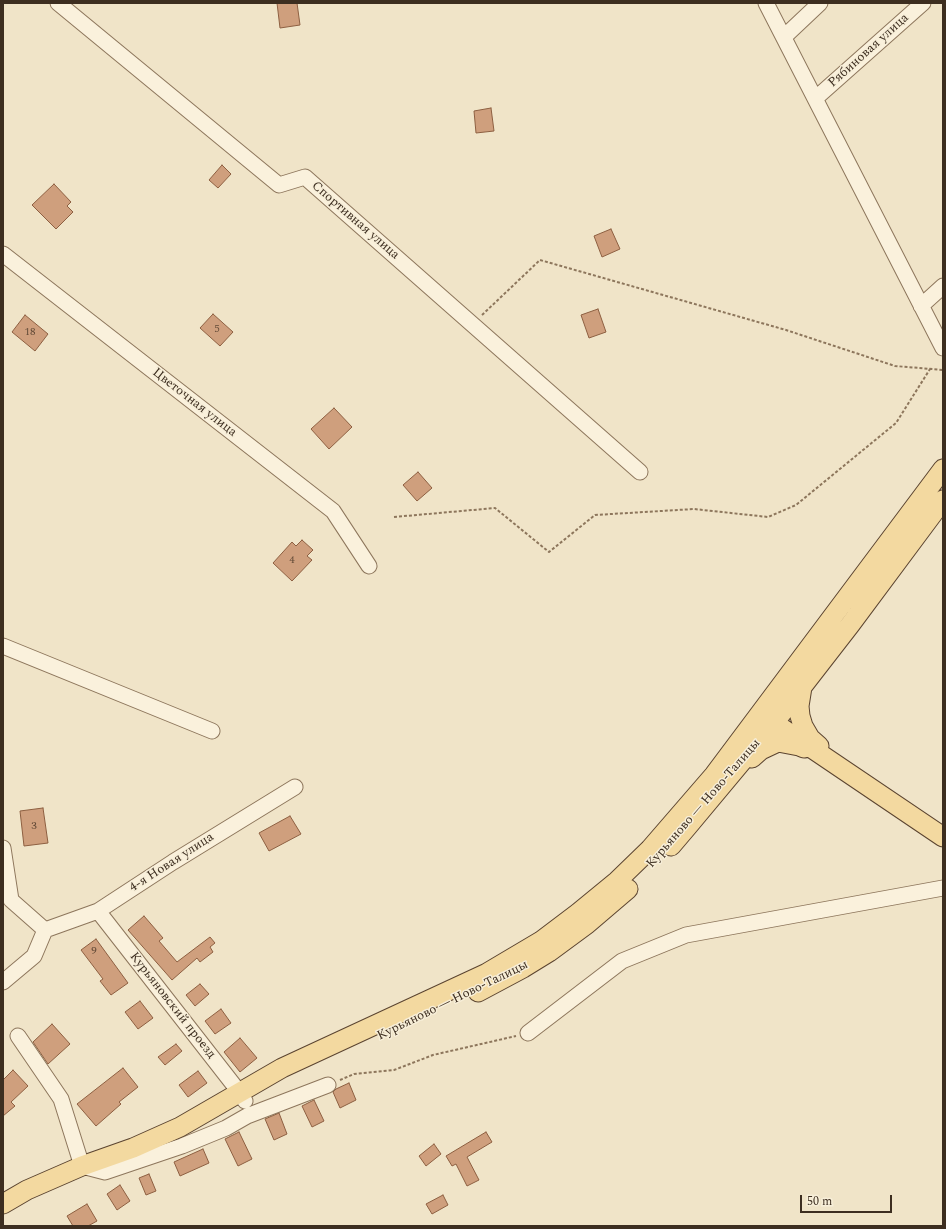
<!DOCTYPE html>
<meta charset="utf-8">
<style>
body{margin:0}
#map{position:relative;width:946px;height:1229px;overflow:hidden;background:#f0e4c8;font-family:Spectral,serif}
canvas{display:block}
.frame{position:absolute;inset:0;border:4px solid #3d2e20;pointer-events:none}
.scale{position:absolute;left:800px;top:1195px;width:92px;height:18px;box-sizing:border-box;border:2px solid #3d2e20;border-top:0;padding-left:5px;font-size:12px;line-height:14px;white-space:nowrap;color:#3d2e20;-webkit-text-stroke:3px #f7eed8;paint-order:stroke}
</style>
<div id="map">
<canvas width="946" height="1229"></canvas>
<div class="frame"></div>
<div class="scale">50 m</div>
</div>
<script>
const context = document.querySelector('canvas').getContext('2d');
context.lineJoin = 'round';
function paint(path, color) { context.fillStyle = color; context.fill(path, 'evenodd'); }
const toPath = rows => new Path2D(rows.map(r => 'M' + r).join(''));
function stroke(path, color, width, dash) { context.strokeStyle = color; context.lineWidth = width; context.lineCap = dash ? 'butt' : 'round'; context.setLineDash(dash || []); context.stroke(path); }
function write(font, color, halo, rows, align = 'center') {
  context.font = font + ' Spectral,serif'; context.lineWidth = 3; context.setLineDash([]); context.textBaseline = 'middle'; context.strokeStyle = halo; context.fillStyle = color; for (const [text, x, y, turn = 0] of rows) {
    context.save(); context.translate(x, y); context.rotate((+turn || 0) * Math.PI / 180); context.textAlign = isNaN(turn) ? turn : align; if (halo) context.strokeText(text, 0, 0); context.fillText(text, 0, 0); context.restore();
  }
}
const building = toPath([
 [277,3,297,3,300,25,280,28,277,3],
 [491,108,494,131,476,133,474,111,491,108],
 [222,165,231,174,218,188,209,180,222,165],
 [54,184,71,202,67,206,73,212,56,229,32,205,54,184],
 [611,229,620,249,602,257,594,236,611,229],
 [598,309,606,332,589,338,581,315,598,309],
 [213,314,233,332,220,346,200,328,213,314],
 [25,315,48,334,35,351,12,332,25,315],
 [334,408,352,427,329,449,311,429,334,408],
 [418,472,432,488,417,501,403,485,418,472],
 [302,540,313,550,307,556,312,560,292,581,273,563,292,542,296,546,302,540],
 [43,808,48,843,24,846,20,811,43,808],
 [290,816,301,834,269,851,259,833,290,816],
 [144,916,163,938,159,941,177,962,210,937,215,943,210,947,213,952,200,962,197,958,172,980,128,930,144,916],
 [96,939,128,983,111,995,100,981,103,979,81,950,96,939],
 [200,984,209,994,195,1006,186,995,200,984],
 [140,1001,153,1018,138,1029,125,1012,140,1001],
 [221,1009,231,1023,215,1034,205,1021,221,1009],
 [52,1024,70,1044,48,1064,33,1042,52,1024],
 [240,1038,257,1058,240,1072,224,1052,240,1038],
 [176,1044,182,1051,165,1065,158,1057,176,1044],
 [123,1068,138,1087,119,1102,121,1104,96,1126,77,1104,123,1068],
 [13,1070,28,1086,11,1102,15,1106,3,1116,3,1080,13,1070],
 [198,1071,207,1083,188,1097,179,1085,198,1071],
 [349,1083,356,1100,340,1108,333,1092,336,1089,349,1083],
 [314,1100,324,1121,312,1127,302,1106,314,1100],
 [279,1113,287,1134,274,1140,265,1119,279,1113],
 [239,1132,252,1159,238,1166,225,1139,239,1132],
 [486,1132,492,1142,467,1157,479,1180,467,1186,456,1164,452,1166,446,1156,486,1132],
 [434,1144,441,1154,426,1166,419,1156,434,1144],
 [203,1149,209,1163,180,1176,174,1162,203,1149],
 [149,1174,156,1191,146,1195,139,1178,149,1174],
 [120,1185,130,1201,117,1210,107,1194,120,1185],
 [443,1195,448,1205,432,1214,426,1204,443,1195],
 [87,1204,97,1221,88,1226,73,1226,67,1216,87,1204]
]);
paint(building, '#cf9f7d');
stroke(building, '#8d5f41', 1);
const minor = toPath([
 [58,3,279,185,305,177,640,472],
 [766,3,943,348],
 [784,37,820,3],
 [816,98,923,3],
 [3,254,333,511,369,566],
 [921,306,943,286],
 [3,646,212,731],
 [3,848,11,900,45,930],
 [98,911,240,1093,245,1101],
 [45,930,98,911,173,862,295,787],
 [3,982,34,956,45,930],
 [528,1033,622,961,686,935,943,888],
 [18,1036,61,1099,82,1166,105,1172,182,1146,226,1128,247,1116,328,1085]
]);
const major = toPath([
 [802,687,799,706,800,716,803,726,810,738,819,746],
 [764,716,943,837],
 [752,758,761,750,778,742,799,746,804,748],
 [671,846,688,826,774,723,850,625,943,500],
 [478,992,523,968,549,952,587,924,628,889],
 [3,1204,27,1190,82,1166,133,1148,180,1127,282,1068,487,973,541,941,578,913,617,881,650,849,714,775,943,469]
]);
stroke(minor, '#8d765c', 17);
stroke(major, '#5b4430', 21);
stroke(toPath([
 [482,315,540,260,786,330,895,366,943,370],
 [394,517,495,508,549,552,595,515,694,509,768,517,796,505,896,423,930,369],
 [340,1080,354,1074,394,1070,433,1055,516,1036]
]), '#8d765c', 2, [3, 2]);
stroke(minor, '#faf1dc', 15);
stroke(major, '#f3d9a0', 19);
write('11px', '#624a37', null, [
 ["5",217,330],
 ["18",30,333],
 ["4",292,561],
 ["3",34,827],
 ["9",94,952]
]);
write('13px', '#3d2e20', '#f7eed8', [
 ["Рябиновая улица",869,51,-42],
 ["Спортивная улица",355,221,41],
 ["Цветочная улица",194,403,38],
 ["Курьяново — Ново-Талицы",704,804,-49],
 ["4-я Новая улица",172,863,-33],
 ["Курьяново — Ново-Талицы",453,1001,-26],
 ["Курьяновский проезд",172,1006,52]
]);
</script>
